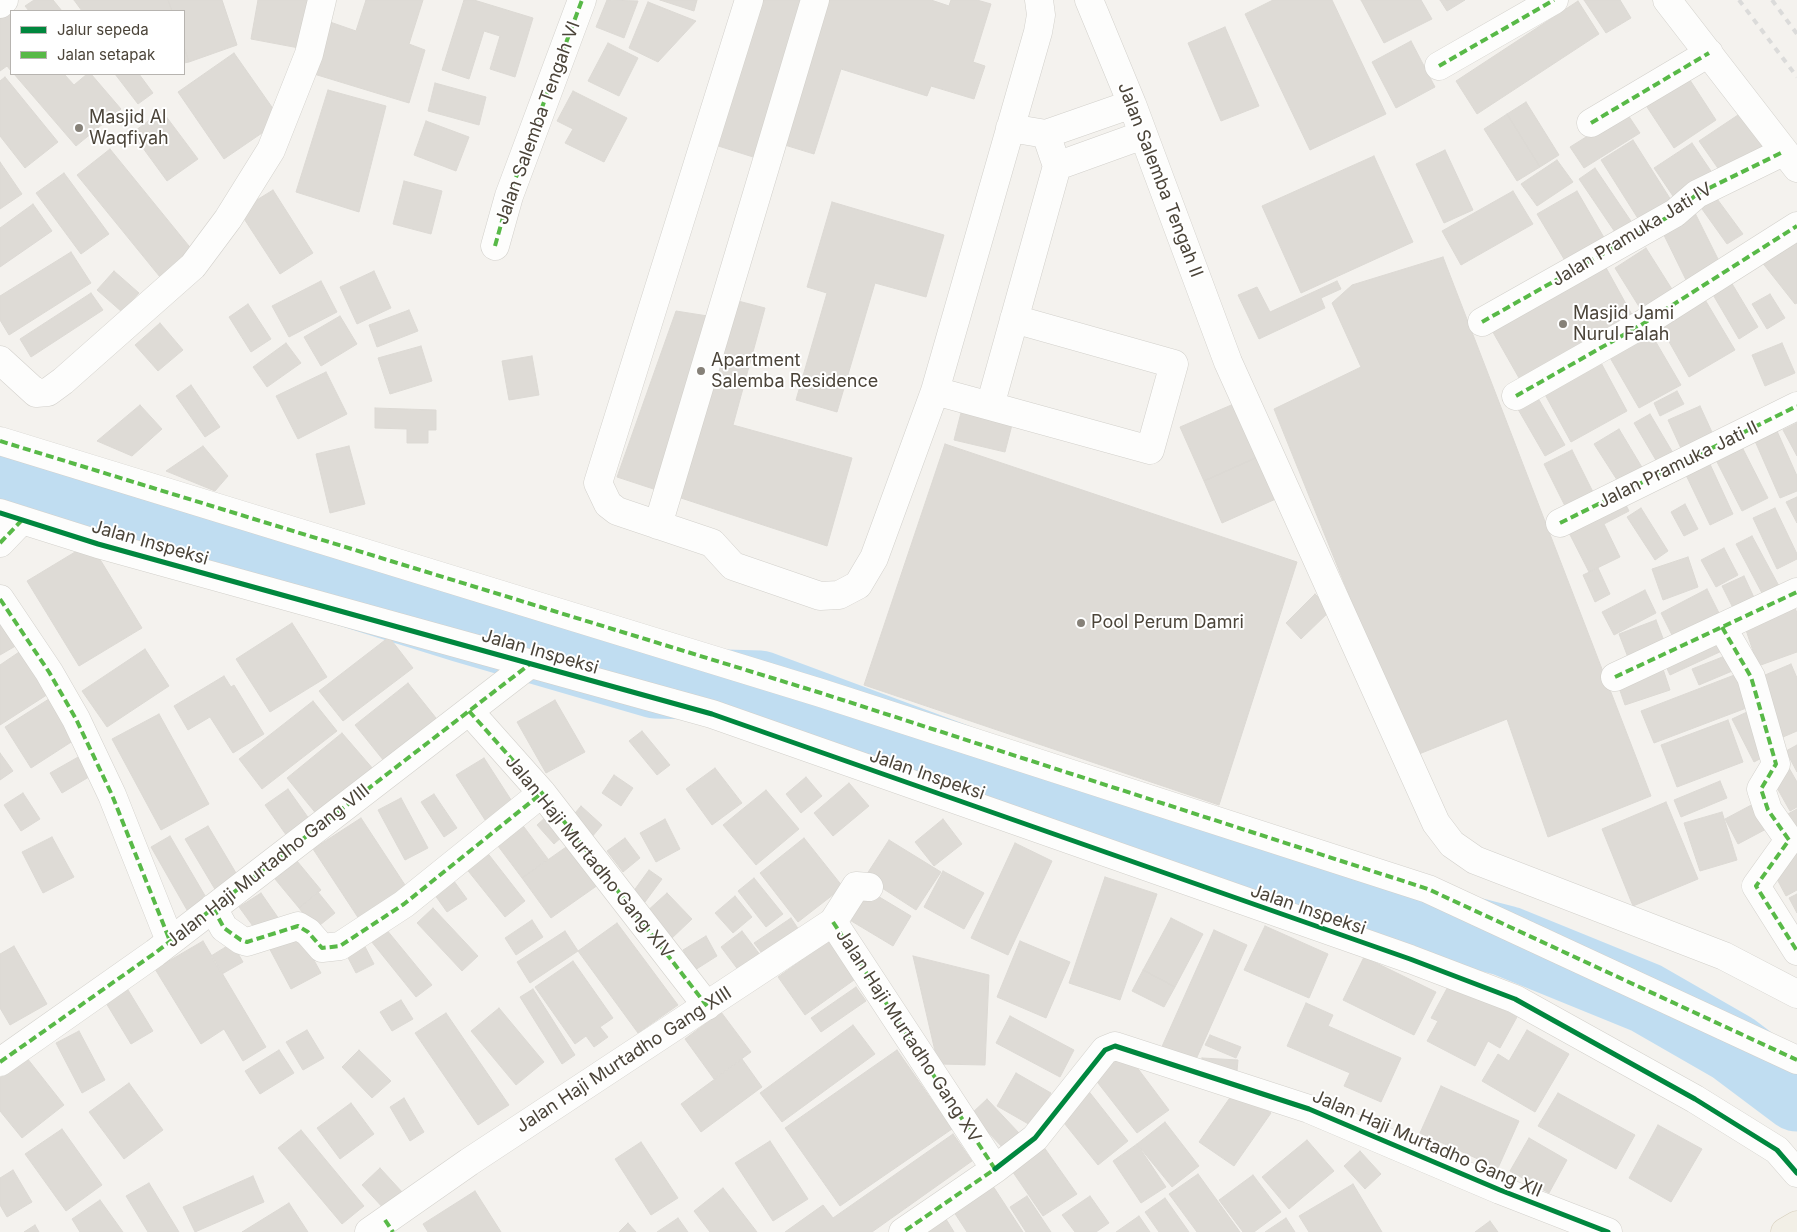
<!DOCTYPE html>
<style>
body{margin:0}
#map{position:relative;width:1797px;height:1232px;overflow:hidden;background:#f4f2ee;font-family:Inter,sans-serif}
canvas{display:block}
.legend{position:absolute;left:10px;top:10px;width:175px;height:65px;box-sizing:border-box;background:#fff;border:1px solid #b7b4b0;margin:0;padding:6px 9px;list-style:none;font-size:15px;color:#4b4439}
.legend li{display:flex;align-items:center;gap:10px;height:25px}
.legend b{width:25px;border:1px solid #b7b4b0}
</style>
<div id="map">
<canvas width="1797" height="1232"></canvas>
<ul class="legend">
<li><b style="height:6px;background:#00873e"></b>Jalur sepeda</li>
<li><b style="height:6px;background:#58b947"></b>Jalan setapak</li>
</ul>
</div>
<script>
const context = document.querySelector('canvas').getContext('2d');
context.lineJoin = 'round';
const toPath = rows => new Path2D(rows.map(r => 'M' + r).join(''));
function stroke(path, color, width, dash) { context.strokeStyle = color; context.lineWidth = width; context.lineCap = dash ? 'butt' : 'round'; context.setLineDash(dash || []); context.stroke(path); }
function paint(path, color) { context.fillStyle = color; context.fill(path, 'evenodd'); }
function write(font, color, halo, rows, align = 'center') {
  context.font = font + ' Inter,sans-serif'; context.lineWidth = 4; context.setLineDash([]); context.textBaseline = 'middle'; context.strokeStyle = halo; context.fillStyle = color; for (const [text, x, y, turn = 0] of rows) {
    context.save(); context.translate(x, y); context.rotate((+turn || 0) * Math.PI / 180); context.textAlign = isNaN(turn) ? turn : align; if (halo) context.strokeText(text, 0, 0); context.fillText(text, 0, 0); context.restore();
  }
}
stroke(toPath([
 [0,476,210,548,463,627,655,683,760,686,1156,833,1386,910,1506,941,1646,998,1733,1048,1797,1096]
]), '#c0ddf1', 71);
const building = toPath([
 [34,0,53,0,62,11,29,11,25,6,34,0],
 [74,0,168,0,172,11,82,11,74,0],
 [168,0,222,0,237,45,189,62,184,47,184,11,172,11,168,0],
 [258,0,308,0,299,48,251,39,258,0],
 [366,0,423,0,409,44,425,50,409,103,314,74,330,22,356,31,366,0],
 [464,0,474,0,533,18,515,77,490,69,500,36,484,31,469,79,442,70,464,0],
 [607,0,638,1,624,38,596,27,607,0],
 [660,0,697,0,694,11,660,0],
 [758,0,931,0,949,6,951,0,977,0,991,4,973,62,985,66,974,99,931,86,927,96,841,69,814,154,775,142,769,162,712,144,758,0],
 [1273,0,1332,0,1386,114,1310,150,1245,14,1273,0],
 [1361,0,1421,0,1432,19,1384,43,1361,0],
 [1440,0,1465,0,1447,11,1440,0],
 [1584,0,1620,0,1631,18,1606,33,1584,0],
 [1578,1,1599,34,1477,114,1456,81,1578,1],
 [648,2,696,21,658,62,629,48,648,2],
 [11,11,11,71,7,66,0,71,0,13,11,11],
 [1225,27,1259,106,1221,121,1188,43,1225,27],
 [1411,41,1435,87,1396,108,1372,62,1411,41],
 [608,43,638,58,619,96,588,81,608,43],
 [184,47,189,62,184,63,184,47],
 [234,53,281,120,224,159,178,92,234,53],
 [14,74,64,74,74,85,87,74,91,74,121,109,76,146,14,74],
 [115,74,139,74,153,93,138,104,115,74],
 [5,77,58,142,25,168,0,136,0,81,5,77],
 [1688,77,1716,120,1674,148,1645,104,1688,77],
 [435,83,486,97,479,125,428,111,435,83],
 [328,90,386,106,359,212,296,192,328,90],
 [573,91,627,118,604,162,565,143,573,129,557,121,573,91],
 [1526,102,1559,155,1540,167,1507,114,1526,102],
 [162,111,198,159,167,181,132,133,162,111],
 [1626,112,1640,133,1584,168,1570,147,1626,112],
 [1741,113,1765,150,1724,177,1699,141,1741,113],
 [1507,114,1540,167,1517,181,1484,129,1507,114],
 [426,121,469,137,456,171,414,155,426,121],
 [1633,140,1676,208,1644,228,1601,160,1633,140],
 [1692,143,1715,177,1677,202,1654,168,1692,143],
 [110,149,193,251,160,277,77,175,110,149],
 [1445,150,1473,210,1444,223,1416,164,1445,150],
 [1374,156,1413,242,1301,293,1262,206,1374,156],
 [1557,160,1573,182,1537,206,1521,184,1557,160],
 [0,162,22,194,0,209,0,162],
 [1595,168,1637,230,1621,241,1579,179,1595,168],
 [64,173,109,234,81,254,36,193,64,173],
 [404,181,442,191,431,234,393,224,404,181],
 [273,190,313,253,280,274,239,211,273,190],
 [1513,191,1533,224,1461,265,1442,231,1513,191],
 [1577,191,1606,241,1567,264,1537,214,1577,191],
 [1712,192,1743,234,1727,244,1697,202,1712,192],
 [832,202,944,235,926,297,875,283,837,412,796,400,827,293,807,287,832,202],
 [33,204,52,231,0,267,0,228,33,204],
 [1693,209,1723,269,1689,286,1659,225,1693,209],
 [1797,233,1797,303,1795,304,1761,261,1797,233],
 [1646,248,1675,294,1643,313,1615,268,1646,248],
 [71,252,91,283,9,335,0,320,0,296,71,252],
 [1443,257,1651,796,1548,837,1507,719,1414,756,1274,409,1361,367,1332,303,1352,285,1443,257],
 [1604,264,1636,322,1523,385,1490,327,1604,264],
 [114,271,139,293,122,312,97,290,114,271],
 [374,271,391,308,357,324,340,287,374,271],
 [321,281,337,312,289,337,272,306,321,281],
 [1337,281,1341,289,1321,298,1325,308,1259,339,1238,295,1257,287,1270,312,1337,281],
 [1731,282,1758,327,1739,339,1712,293,1731,282],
 [91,293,103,310,31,357,20,339,91,293],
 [1770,294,1785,318,1767,329,1752,304,1770,294],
 [719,296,765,308,733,425,852,458,827,546,617,477,676,311,714,317,719,296],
 [1704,298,1735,350,1689,377,1659,324,1704,298],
 [248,304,271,339,251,352,229,317,248,304],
 [409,310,418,331,377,347,369,325,409,310],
 [340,316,357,344,321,366,304,337,340,316],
 [160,323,183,350,158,371,135,345,160,323],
 [1646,325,1681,385,1639,408,1605,349,1646,325],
 [286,343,301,363,267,387,253,367,286,343],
 [1782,343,1795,373,1765,386,1752,355,1782,343],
 [421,346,432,381,390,394,378,358,421,346],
 [532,356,539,395,509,400,502,361,532,356],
 [1599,359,1627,411,1571,442,1542,389,1599,359],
 [326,372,347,414,298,439,276,396,326,372],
 [191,385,220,427,205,437,176,396,191,385],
 [1677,391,1684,404,1660,416,1654,403,1677,391],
 [1535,393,1565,445,1545,456,1515,404,1535,393],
 [1236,403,1260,456,1204,481,1180,427,1236,403],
 [140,405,162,429,132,456,97,441,140,405],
 [963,405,1014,417,1005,452,954,440,963,405],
 [1700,406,1717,443,1685,457,1668,420,1700,406],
 [375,408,436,410,436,430,428,430,428,443,407,443,407,429,375,428,375,408],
 [1650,414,1676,458,1660,467,1634,423,1650,414],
 [1797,423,1797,456,1783,430,1797,423],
 [1619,429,1643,469,1619,483,1594,444,1619,429],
 [1777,431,1797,476,1797,491,1780,498,1755,441,1777,431],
 [945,444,1297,562,1219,805,864,685,945,444],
 [203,446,228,476,215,491,166,471,203,446],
 [349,446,365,504,330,513,316,454,349,446],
 [1742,447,1768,498,1742,511,1716,460,1742,447],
 [1572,450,1597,500,1569,514,1544,464,1572,450],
 [1260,456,1278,498,1222,523,1204,481,1260,456],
 [1709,462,1733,514,1710,525,1685,473,1709,462],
 [1622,497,1629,511,1604,524,1620,557,1589,572,1565,525,1622,497],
 [1797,497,1797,523,1786,502,1797,497],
 [1685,504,1698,529,1684,536,1671,512,1685,504],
 [1641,508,1668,551,1655,560,1627,517,1641,508],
 [1775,508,1797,554,1797,559,1777,569,1753,518,1775,508],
 [1752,536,1779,586,1763,595,1736,544,1752,536],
 [90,543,142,628,79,666,27,581,90,543],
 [1724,548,1738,575,1716,587,1701,560,1724,548],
 [1688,557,1698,587,1663,600,1652,569,1688,557],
 [1598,568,1610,594,1595,602,1583,575,1598,568],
 [1744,576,1758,606,1737,616,1722,586,1744,576],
 [1707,589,1722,619,1676,643,1661,613,1707,589],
 [1645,590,1656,613,1614,635,1602,612,1645,590],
 [1315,594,1331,610,1301,639,1286,623,1315,594],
 [1793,603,1797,613,1797,652,1758,666,1743,621,1793,603],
 [1656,620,1666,646,1629,660,1619,634,1656,620],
 [0,621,19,644,0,655,0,621],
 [292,623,327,677,270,712,236,659,292,623],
 [1716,635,1724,650,1670,675,1663,660,1716,635],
 [389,637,413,668,343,721,319,691,389,637],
 [28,646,56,689,0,725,0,665,28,646],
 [145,649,169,686,107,727,82,691,145,649],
 [1730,654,1737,669,1699,685,1692,669,1730,654],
 [1791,664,1797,678,1797,731,1783,737,1758,678,1791,664],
 [1662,666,1670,690,1625,705,1617,682,1662,666],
 [1737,674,1749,707,1654,743,1641,711,1737,674],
 [224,676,231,687,234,685,264,734,233,753,210,717,188,730,174,706,224,676],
 [408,683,440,723,388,766,355,725,408,683],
 [52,697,79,737,31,768,5,727,52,697],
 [555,700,585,752,546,773,517,722,555,700],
 [313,701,337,731,262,789,239,759,313,701],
 [1747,712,1769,754,1754,762,1732,719,1747,712],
 [159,714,209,804,161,830,112,739,159,714],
 [1728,720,1743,762,1677,787,1661,745,1728,720],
 [642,731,670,765,657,775,629,741,642,731],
 [342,733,374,770,318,816,287,778,342,733],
 [1797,745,1797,772,1786,751,1797,745],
 [87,752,99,771,62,793,50,773,87,752],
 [0,753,13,771,0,780,0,753],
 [484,758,515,806,487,823,456,775,484,758],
 [715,768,742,803,712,825,686,789,715,768],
 [1789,768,1797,782,1797,807,1790,811,1772,779,1789,768],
 [614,775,633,788,621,806,602,793,614,775],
 [806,777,822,796,801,813,786,794,806,777],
 [1720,781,1727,798,1681,817,1674,800,1720,781],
 [849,783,869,806,833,836,814,813,849,783],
 [288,789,312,823,289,839,265,805,288,789],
 [766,790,799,829,756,865,723,825,766,790],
 [23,793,40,819,21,831,4,805,23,793],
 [434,794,457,828,444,837,421,802,434,794],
 [401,798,428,848,405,860,378,810,401,798],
 [1666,802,1698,879,1633,906,1602,829,1666,802],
 [1757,802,1770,827,1738,844,1725,819,1757,802],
 [581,806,602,825,591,838,570,819,581,806],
 [1797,809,1797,831,1779,819,1797,809],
 [1722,812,1737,860,1700,871,1684,823,1722,812],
 [547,816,564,835,554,844,537,825,547,816],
 [361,818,407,888,359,919,313,849,361,818],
 [518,819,548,859,522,878,492,838,518,819],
 [665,819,680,849,656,862,640,833,665,819],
 [943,819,962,844,934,866,915,842,943,819],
 [208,826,239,878,216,891,185,839,208,826],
 [170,836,207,899,187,910,151,847,170,836],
 [52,837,74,877,43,893,22,852,52,837],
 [625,838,640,858,623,872,607,851,625,838],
 [804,838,843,887,798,922,760,873,804,838],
 [889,840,941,872,916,910,865,877,889,840],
 [1015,843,1052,861,1008,955,971,938,1015,843],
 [569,845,598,885,551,918,522,878,569,845],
 [486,851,525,901,505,917,465,867,486,851],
 [1797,852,1797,890,1786,896,1770,866,1797,852],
 [297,861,321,890,299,908,275,879,297,861],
 [649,870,662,879,642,906,630,896,649,870],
 [943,871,984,893,964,929,924,907,943,871],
 [451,877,467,899,447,912,432,891,451,877],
 [1105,877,1157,894,1120,1000,1069,983,1105,877],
 [754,878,783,914,766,927,738,891,754,878],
 [866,889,911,916,893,946,848,919,866,889],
 [318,892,335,913,315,929,299,908,318,892],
 [261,893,279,919,258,933,239,907,261,893],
 [667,893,692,919,671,939,645,913,667,893],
 [1797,894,1797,913,1789,898,1797,894],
 [735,896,752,917,733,933,715,913,735,896],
 [433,908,478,956,462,971,417,923,433,908],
 [791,918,803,936,768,961,754,943,791,918],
 [1171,918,1203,934,1175,987,1143,970,1171,918],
 [532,920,543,937,516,955,505,938,532,920],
 [617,923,678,1005,638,1033,578,951,617,923],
 [1265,926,1328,954,1309,998,1244,970,1265,926],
 [297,929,321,973,291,989,267,944,297,929],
 [386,929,432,985,416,997,371,941,386,929],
 [1214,930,1247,945,1193,1066,1160,1051,1214,930],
 [565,931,578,951,530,983,517,962,565,931],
 [742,931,764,960,742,975,721,947,742,931],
 [706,936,717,956,695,970,683,950,706,936],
 [834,937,861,975,805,1015,778,977,834,937],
 [361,939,374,964,356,973,343,948,361,939],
 [203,941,266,1047,243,1061,224,1029,201,1044,155,969,203,941],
 [1020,941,1070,962,1046,1018,997,997,1020,941],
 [232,943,243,962,222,974,211,956,232,943],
 [14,946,47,1004,10,1025,0,1008,0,954,14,946],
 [913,956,989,975,985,1065,938,1064,913,956],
 [1364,957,1436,992,1414,1035,1343,1000,1364,957],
 [573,961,613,1018,600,1027,608,1037,594,1047,586,1036,575,1044,535,987,573,961],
 [1143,970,1175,987,1164,1007,1132,991,1143,970],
 [1451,981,1517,1017,1500,1048,1488,1041,1475,1066,1427,1041,1438,1021,1431,1018,1451,981],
 [125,985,153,1031,131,1044,103,998,125,985],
 [856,987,866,1001,821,1032,811,1018,856,987],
 [533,989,575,1055,562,1064,520,997,533,989],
 [401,1000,413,1019,392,1031,380,1012,401,1000],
 [1306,1003,1333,1015,1328,1026,1401,1058,1381,1102,1344,1086,1350,1073,1287,1046,1306,1003],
 [499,1008,544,1062,516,1085,471,1031,499,1008],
 [721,1012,751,1052,714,1079,685,1039,721,1012],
 [446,1013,509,1105,478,1125,415,1033,446,1013],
 [1010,1016,1074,1050,1060,1077,996,1043,1010,1016],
 [853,1025,875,1054,782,1122,760,1093,853,1025],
 [307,1030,324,1058,303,1070,286,1042,307,1030],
 [1527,1030,1569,1054,1535,1112,1482,1081,1498,1054,1509,1061,1527,1030],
 [79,1031,105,1080,82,1093,56,1043,79,1031],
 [1210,1035,1241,1047,1236,1058,1205,1045,1210,1035],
 [279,1050,294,1073,260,1094,245,1071,279,1050],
 [359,1050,391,1081,372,1098,342,1067,359,1050],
 [897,1050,952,1129,840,1206,785,1128,897,1050],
 [1124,1050,1169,1110,1137,1133,1091,1074,1124,1050],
 [27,1058,64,1105,22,1138,0,1111,0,1078,27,1058],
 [1202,1058,1238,1060,1237,1071,1201,1069,1202,1058],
 [742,1059,762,1087,701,1132,681,1104,742,1059],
 [1016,1073,1051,1093,1032,1126,997,1106,1016,1073],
 [129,1083,163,1130,124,1159,89,1112,129,1083],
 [1441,1086,1519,1121,1498,1168,1420,1133,1441,1086],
 [1087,1089,1128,1141,1098,1165,1056,1113,1087,1089],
 [1236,1089,1271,1113,1234,1166,1199,1142,1236,1089],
 [1558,1093,1635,1135,1616,1169,1538,1126,1558,1093],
 [404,1098,424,1132,410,1141,390,1107,404,1098],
 [987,1099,1019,1133,1003,1148,971,1114,987,1099],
 [351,1103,374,1134,340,1159,317,1128,351,1103],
 [1165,1122,1199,1166,1172,1187,1137,1144,1165,1122],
 [1658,1125,1702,1149,1671,1202,1629,1178,1658,1125],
 [62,1129,102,1185,66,1211,25,1154,62,1129],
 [301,1130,364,1206,342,1224,278,1148,301,1130],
 [953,1134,972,1161,872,1232,785,1232,823,1205,833,1218,953,1134],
 [1529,1138,1567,1160,1549,1193,1510,1171,1529,1138],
 [1307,1140,1334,1171,1289,1209,1262,1177,1307,1140],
 [770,1141,808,1199,773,1221,735,1163,770,1141],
 [641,1142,678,1198,651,1215,615,1159,641,1142],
 [1041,1143,1077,1194,1043,1216,1008,1165,1041,1143],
 [1137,1144,1166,1187,1141,1203,1113,1161,1137,1144],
 [1360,1151,1381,1174,1365,1189,1344,1166,1360,1151],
 [380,1168,403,1193,385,1210,362,1185,380,1168],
 [13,1170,32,1202,7,1217,0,1205,0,1178,13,1170],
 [1198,1174,1240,1232,1197,1232,1169,1194,1198,1174],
 [1253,1175,1281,1212,1254,1232,1243,1232,1219,1200,1253,1175],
 [253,1176,264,1202,195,1232,183,1207,253,1176],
 [989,1180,1023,1232,967,1232,950,1206,989,1180],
 [149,1183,179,1232,148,1232,126,1196,149,1183],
 [1353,1184,1382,1232,1309,1232,1299,1216,1353,1184],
 [723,1188,757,1232,710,1232,694,1211,723,1188],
 [475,1191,501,1232,428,1232,423,1224,475,1191],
 [1027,1196,1051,1232,1026,1232,1010,1207,1027,1196],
 [1090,1196,1109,1223,1096,1232,1075,1232,1062,1215,1090,1196],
 [1165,1198,1189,1232,1159,1232,1145,1212,1165,1198],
 [100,1200,123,1232,80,1232,72,1219,100,1200],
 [289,1203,308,1232,242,1232,289,1203],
 [1139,1216,1150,1232,1116,1232,1139,1216],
 [678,1218,688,1232,657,1232,678,1218],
 [1286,1218,1295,1232,1265,1232,1286,1218],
 [946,1219,954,1232,924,1232,946,1219],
 [1490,1221,1498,1232,1475,1232,1490,1221],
 [628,1223,636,1232,619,1232,628,1223],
 [35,1225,39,1232,24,1232,35,1225]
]);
paint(building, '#dedbd6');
stroke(building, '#dcd9d4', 1);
const minor = toPath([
 [749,0,598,483,608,504,617,511,712,543,733,566,820,596,839,595,858,585,874,558,935,391,1038,32,1041,15,1039,0],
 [1089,0,1132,104,1228,362,1436,823,1452,844,1475,860,1724,956,1797,994],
 [1667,0,1797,168],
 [0,4,4,0],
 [1439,66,1554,0],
 [1591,123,1709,53],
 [1046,134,1132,104],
 [1057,166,1143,135],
 [495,246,509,196,582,0],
 [1482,322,1675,213,1697,194,1783,152],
 [0,360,36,393,48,392,63,381,193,266,228,219,271,150,309,54,322,0],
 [935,391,990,406,1057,166,1046,134,1010,128],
 [1516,396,1641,325,1797,226],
 [990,406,1150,450,1174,364,1014,319],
 [0,441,821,693,1428,889,1797,1060],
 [0,513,98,544,712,714,1410,959,1515,999,1695,1099,1777,1150,1797,1173],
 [1560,523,1797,406],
 [658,525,815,0],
 [0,543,22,520],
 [0,599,49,672,76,719,112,795,170,941],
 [1722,627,1751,677,1776,764,1761,789,1768,810,1789,840,1756,886,1797,951],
 [1615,677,1797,592],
 [469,711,542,793,707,1006],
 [213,908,224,928,241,940,247,942,298,926,308,932,322,948,340,946,404,904,542,793],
 [833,922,995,1169,903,1232],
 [0,1062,155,953,530,664],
 [995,1169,1035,1138,1105,1050,1115,1046,1309,1109,1500,1190,1608,1232],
 [369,1232,469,1162,833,922,856,886,869,887]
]);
const major = toPath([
 [1785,1232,1797,1225]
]);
stroke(minor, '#d2d0cb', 29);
stroke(major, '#d6cebb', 29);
stroke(minor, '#fdfdfc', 28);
stroke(major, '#f2efe6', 28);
stroke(toPath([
 [1739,0,1797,77],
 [1772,0,1797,34]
]), '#dbdbda', 4, [6, 6]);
stroke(toPath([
 [1439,66,1554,0],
 [1591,123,1709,53],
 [495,246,509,196,582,0],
 [1482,322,1675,213,1697,194,1783,152],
 [1516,396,1641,325,1797,226],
 [0,441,821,693,1428,889,1797,1060],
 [1560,523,1797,406],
 [0,543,22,520],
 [0,599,49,672,76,719,112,795,170,941],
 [1722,627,1751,677,1776,764,1761,789,1768,810,1789,840,1756,886,1797,951],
 [1615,677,1797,592],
 [469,711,542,793,707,1006],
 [213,908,224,928,241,940,247,942,298,926,308,932,322,948,340,946,404,904,542,793],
 [833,922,995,1169,903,1232],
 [0,1062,155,953,530,664],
 [385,1220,393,1232]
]), '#58b947', 4, [8, 4]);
stroke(toPath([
 [0,513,98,544,712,714,1410,959,1515,999,1695,1099,1777,1150,1797,1173],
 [995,1169,1035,1138,1105,1050,1115,1046,1309,1109,1500,1190,1608,1232]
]), '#00873e', 5);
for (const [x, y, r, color] of [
 [79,128,5,"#868178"],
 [1563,324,5,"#868178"],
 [701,371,5,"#868178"],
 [1081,623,5,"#868178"]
]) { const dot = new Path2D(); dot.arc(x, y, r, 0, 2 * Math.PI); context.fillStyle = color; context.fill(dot); stroke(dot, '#fff', 2); }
write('18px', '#4b4439', '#fff', [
 ["Masjid Al",89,118],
 ["Waqfiyah",89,139],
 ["Masjid Jami",1573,314],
 ["Nurul Falah",1573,335],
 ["Apartment",711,361],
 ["Salemba Residence",711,382],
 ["Pool Perum Damri",1091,623]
], 'left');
write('18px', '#4b4439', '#fff', [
 ["Jalan Salemba Tengah VI",538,123,-70],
 ["Jalan Salemba Tengah II",1160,180,69],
 ["Jalan Pramuka Jati IV",1632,235,-31],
 ["Jalan Pramuka Jati II",1678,465,-26],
 ["Jalan Inspeksi",150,543,16],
 ["Jalan Inspeksi",540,652,16],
 ["Jalan Inspeksi",927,775,19],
 ["Jalan Haji Murtadho Gang XIV",589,857,51],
 ["Jalan Haji Murtadho Gang VIII",268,866,-38],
 ["Jalan Inspeksi",1308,910,19],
 ["Jalan Haji Murtadho Gang XV",908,1036,57],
 ["Jalan Haji Murtadho Gang XIII",624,1060,-33],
 ["Jalan Haji Murtadho Gang XII",1427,1144,23]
]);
</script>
